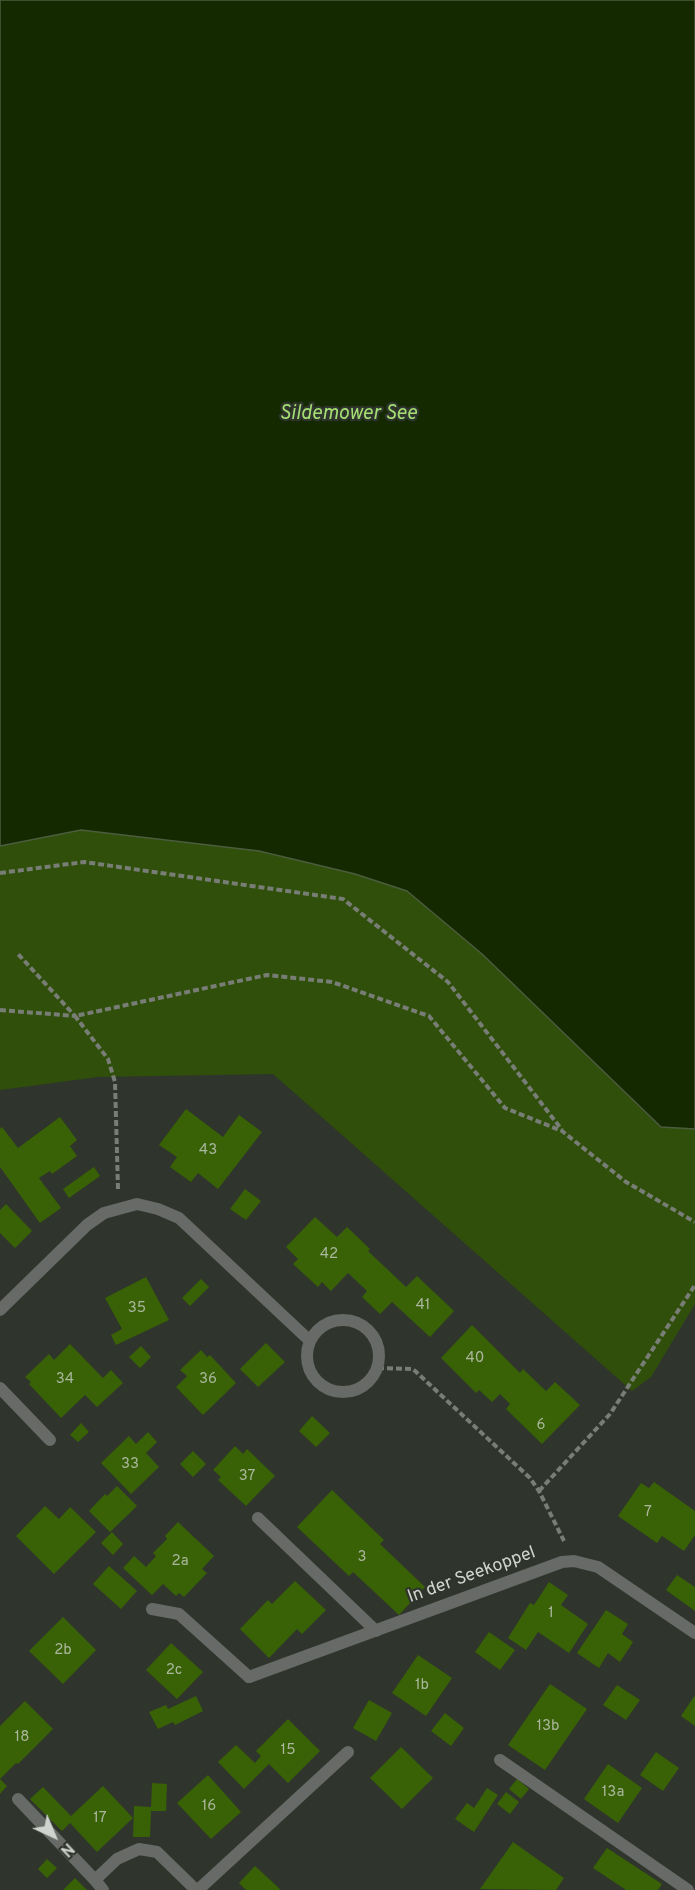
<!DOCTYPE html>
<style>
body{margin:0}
#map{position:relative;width:695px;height:1890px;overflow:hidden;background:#2f352c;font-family:Overpass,sans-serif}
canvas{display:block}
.north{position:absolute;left:24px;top:1806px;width:60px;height:60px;-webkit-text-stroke:4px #2f352c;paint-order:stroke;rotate:136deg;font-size:16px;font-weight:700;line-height:24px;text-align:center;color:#d0d4ce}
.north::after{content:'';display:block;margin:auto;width:21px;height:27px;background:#d0d4ce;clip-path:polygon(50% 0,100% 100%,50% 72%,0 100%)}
</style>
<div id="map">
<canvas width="695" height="1890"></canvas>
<div class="north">N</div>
</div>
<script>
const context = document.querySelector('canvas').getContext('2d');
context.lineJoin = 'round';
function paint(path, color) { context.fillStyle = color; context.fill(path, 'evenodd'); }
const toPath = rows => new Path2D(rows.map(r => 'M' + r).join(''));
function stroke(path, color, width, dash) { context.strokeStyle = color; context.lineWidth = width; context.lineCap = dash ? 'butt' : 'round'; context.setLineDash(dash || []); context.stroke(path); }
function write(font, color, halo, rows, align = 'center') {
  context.font = font + ' Overpass,sans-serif'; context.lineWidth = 4.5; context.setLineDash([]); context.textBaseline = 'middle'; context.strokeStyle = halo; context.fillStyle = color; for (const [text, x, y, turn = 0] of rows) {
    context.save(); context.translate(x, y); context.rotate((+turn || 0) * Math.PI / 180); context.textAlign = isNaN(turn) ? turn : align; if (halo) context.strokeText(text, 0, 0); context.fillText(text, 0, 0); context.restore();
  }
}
paint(toPath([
 [91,782,407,891,482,954,660,1127,695,1129,695,1304,651,1377,632,1391,273,1074,98,1077,0,1090,0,797]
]), '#2f4f0b');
const water = toPath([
 [0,0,695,0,695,1129,661,1127,482,954,407,891,355,874,259,851,81,830,0,846,0,0]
]);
paint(water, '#142900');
stroke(water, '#4c5c3e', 1.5);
paint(toPath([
 [186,1109,223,1137,239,1115,262,1132,218,1189,198,1173,191,1182,170,1167,177,1157,159,1145],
 [60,1117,77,1140,70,1146,77,1156,52,1174,50,1171,39,1178,61,1208,40,1223,0,1167,0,1129,2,1127,18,1148],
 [94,1167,100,1176,69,1198,63,1189],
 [245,1189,261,1201,246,1220,230,1209],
 [6,1204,32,1231,15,1248,0,1233,0,1210],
 [315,1217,337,1237,347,1227,370,1249,368,1251,406,1287,417,1276,454,1311,430,1337,392,1302,380,1314,362,1297,367,1291,348,1273,331,1291,322,1282,318,1287,293,1264,298,1259,286,1247],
 [146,1277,169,1320,116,1345,111,1335,122,1329,105,1298],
 [201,1279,209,1287,190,1306,182,1298],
 [472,1325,520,1373,523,1369,546,1391,555,1382,580,1405,542,1444,506,1409,510,1404,500,1394,492,1402,479,1390,476,1393,441,1358],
 [266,1343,285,1362,258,1387,240,1369],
 [70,1344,103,1378,111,1370,123,1383,97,1407,85,1395,61,1418,29,1384,31,1382,25,1377,49,1354,54,1360],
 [141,1346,151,1357,140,1368,129,1357],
 [201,1350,207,1357,210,1355,236,1383,203,1415,176,1387,187,1376,180,1370],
 [312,1416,330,1433,316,1447,299,1431],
 [81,1423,89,1432,78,1442,70,1435],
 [148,1432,157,1442,146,1453,159,1467,131,1494,101,1463,129,1436,136,1444],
 [235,1446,243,1454,247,1449,275,1476,246,1506,218,1480,221,1477,213,1470],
 [193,1451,206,1464,193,1477,180,1464],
 [654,1482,695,1511,695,1535,684,1551,662,1536,657,1543,618,1516,641,1483,649,1488],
 [117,1486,137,1506,110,1532,89,1511,105,1494,107,1496],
 [332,1490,384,1540,380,1544,425,1587,399,1615,353,1572,349,1576,297,1527],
 [45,1506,59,1519,70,1507,96,1532,54,1574,16,1536],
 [178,1522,214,1556,202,1569,207,1573,184,1597,179,1593,176,1596,163,1584,152,1595,123,1568,134,1556,146,1567,156,1556,153,1553,167,1539,165,1536],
 [112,1532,123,1544,113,1555,101,1543],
 [109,1566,137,1591,121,1609,93,1584],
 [677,1575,695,1587,695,1611,666,1590],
 [295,1581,326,1610,302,1634,297,1629,269,1658,240,1629,268,1600,272,1604],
 [549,1582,568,1595,561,1605,588,1624,569,1653,538,1632,526,1650,508,1638,530,1603,534,1605],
 [606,1610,628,1624,622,1634,633,1642,620,1662,608,1653,599,1668,577,1653],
 [63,1617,96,1650,63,1684,29,1651],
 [489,1632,515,1650,500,1670,475,1652],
 [171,1643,203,1672,177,1699,146,1670],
 [418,1655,452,1678,426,1716,392,1693],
 [550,1684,587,1709,545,1770,508,1745],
 [617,1685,640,1700,626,1720,603,1705],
 [695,1695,695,1726,681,1716],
 [196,1696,203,1711,175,1725,173,1722,158,1729,149,1712,166,1705,168,1709],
 [369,1700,392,1713,376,1741,353,1728],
 [25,1701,53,1729,18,1764,16,1763,0,1779,7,1786,0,1794,0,1726],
 [445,1713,464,1728,451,1746,431,1731],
 [288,1719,320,1751,288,1783,269,1764,244,1789,218,1762,236,1745,255,1763,261,1756,256,1751],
 [401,1747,433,1778,402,1809,370,1778],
 [656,1752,679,1768,663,1791,640,1775],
 [608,1764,642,1788,618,1823,584,1799],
 [208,1775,241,1812,211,1839,177,1803],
 [517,1779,529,1789,521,1799,509,1789],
 [152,1783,167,1784,166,1811,151,1811,150,1837,133,1837,134,1806,151,1807],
 [103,1786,133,1818,97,1852,70,1823,62,1831,30,1799,43,1787,71,1816],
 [487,1788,498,1795,474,1832,455,1819,467,1803,474,1808],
 [506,1792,519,1802,510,1814,497,1804],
 [513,1842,564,1878,556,1890,480,1889],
 [607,1848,662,1884,658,1890,626,1890,593,1868],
 [47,1859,57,1868,47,1878,38,1869],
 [255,1866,280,1889,279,1890,246,1890,239,1883],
 [75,1878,87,1890,63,1890]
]), '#396106');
stroke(toPath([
 [0,873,84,862,343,899,448,982,562,1130],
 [0,1010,75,1016,18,954],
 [118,1189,115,1082,108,1059,75,1016,267,975,332,982,429,1016,505,1108,562,1131,626,1182,695,1222],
 [378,1368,413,1369,530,1478,539,1491,564,1541],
 [539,1491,610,1414,695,1285]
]), '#787d75', 4, [6, 3]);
stroke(toPath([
 [0,1388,50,1440],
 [258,1518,376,1631],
 [152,1609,179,1614,249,1677],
 [500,1760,688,1890],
 [18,1799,95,1880],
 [198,1890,348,1752]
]), '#676a66', 12);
stroke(toPath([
 [0,1310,87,1225,104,1213,137,1204,158,1209,179,1218,310,1341],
 '307 1356a36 36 0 1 1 72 0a36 36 0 1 1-72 0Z',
 [249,1677,562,1562,574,1561,598,1567,695,1633],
 [103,1890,95,1880,117,1859,139,1849,157,1852,196,1890]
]), '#676a66', 12);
write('15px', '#aab79c', null, [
 ["43",208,1151],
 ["42",329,1255],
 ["41",423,1306],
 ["35",137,1309],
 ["40",475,1359],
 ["34",65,1380],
 ["36",208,1380],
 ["6",541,1426],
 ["33",130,1465],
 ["37",247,1477],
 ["7",648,1513],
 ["3",362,1558],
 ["2a",180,1562],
 ["1",551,1614],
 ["2b",63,1651],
 ["2c",174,1671],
 ["1b",422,1686],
 ["13b",548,1727],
 ["18",22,1738],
 ["15",288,1751],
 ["13a",613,1793],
 ["16",209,1807],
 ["17",100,1819]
]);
write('18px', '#d0d4ce', '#2f352c', [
 ["In der Seekoppel",472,1576,-20]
]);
write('italic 20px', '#a4de73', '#2f352c', [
 ["Sildemower See",348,415]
]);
</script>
